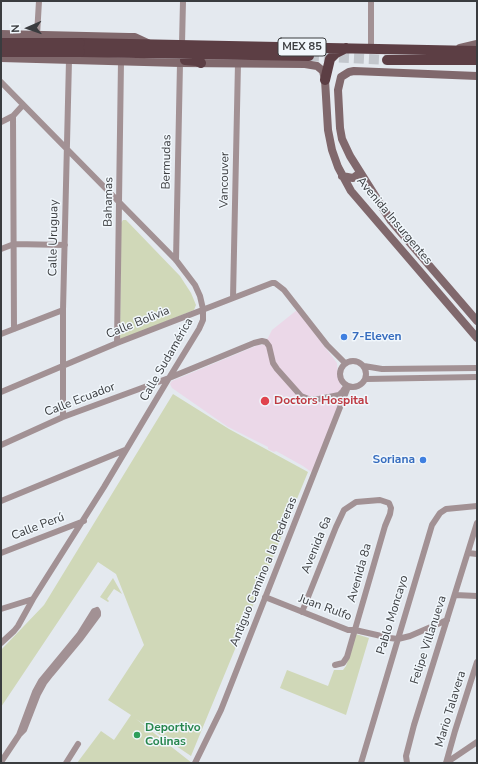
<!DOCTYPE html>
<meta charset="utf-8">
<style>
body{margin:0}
#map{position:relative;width:478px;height:764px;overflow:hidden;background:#e4e9ef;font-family:"Nunito Sans",sans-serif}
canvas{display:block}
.frame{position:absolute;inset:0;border:2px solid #3a3c3f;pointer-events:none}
.north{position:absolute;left:8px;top:8px;width:40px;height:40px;-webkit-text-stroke:3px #f1f7fc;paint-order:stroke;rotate:268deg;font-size:11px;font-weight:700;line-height:16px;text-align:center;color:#3a3c3f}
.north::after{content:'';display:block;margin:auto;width:14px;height:18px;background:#3a3c3f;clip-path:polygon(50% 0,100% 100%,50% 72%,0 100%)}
</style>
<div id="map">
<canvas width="478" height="764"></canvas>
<div class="frame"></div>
<div class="north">N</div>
</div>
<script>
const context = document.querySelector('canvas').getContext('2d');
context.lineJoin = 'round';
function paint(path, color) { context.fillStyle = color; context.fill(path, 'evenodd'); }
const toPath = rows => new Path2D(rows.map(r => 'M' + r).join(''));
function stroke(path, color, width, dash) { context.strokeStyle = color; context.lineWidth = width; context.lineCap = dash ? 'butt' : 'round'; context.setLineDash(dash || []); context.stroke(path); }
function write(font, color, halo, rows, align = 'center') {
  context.font = font + ' "Nunito Sans",sans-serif'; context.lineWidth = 3; context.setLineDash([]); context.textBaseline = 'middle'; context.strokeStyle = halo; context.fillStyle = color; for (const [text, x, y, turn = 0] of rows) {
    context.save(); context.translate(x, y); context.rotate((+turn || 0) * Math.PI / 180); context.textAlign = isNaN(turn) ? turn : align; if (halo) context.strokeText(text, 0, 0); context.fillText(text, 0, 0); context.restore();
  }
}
paint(toPath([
 [297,310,337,363,338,378,342,388,336,413,314,474,303,466,276,451,274,452,268,449,268,447,228,427,172,388,170,384,172,381,258,345,262,345,268,338,272,330]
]), '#ebd8e8');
paint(toPath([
 [123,220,126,220,180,276,191,293,196,305,194,310,123,339,120,339,121,223],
 [173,394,229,429,308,472,191,756,136,719,192,763,77,763,101,731,114,740,131,715,108,700,144,645,116,574,98,562,1,707,1,650,44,605],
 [113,578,122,594,114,589,107,599,109,601,108,602,100,597],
 [356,634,369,638,346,715,280,688,287,670,328,686,334,670,343,670,346,666]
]), '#d0d8b8');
stroke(toPath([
 [309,56,387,60]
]), '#c2c6cc', 10, [10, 5]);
stroke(toPath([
 [371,1,371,48],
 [37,35,39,1],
 [182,44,183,1],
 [1,82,176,260,195,285,200,296,203,309,203,320,199,329,169,378,104,487,33,599,18,626,14,631,1,643],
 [13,116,14,329],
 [1,122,13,116,23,105],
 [1,249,14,244,65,245],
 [176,260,180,63],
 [233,298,238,63],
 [1,334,63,310],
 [117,343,121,61],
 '340 374a13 13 0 1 1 26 0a13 13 0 1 1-26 0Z',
 [364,366,382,369,477,368],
 [366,379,477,377],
 [1,392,117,343,272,283,275,283,284,290,327,345,345,363],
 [63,417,63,310,69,60],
 [1,445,63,417,169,378,254,343,262,341,266,342,269,346,273,363,277,369,301,396,311,400,319,399,339,395,343,391,345,388],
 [1,501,125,450],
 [1,553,84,521],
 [468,553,477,554],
 [455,595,477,596],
 [265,597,348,630,355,630,390,638,398,639,410,636,447,620],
 [1,609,33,599],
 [97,610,98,612,98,615,81,638,51,674,44,683,38,694,24,730,19,735,35,692,41,681,79,635,94,611,97,610],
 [302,612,336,527,344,510,356,502,380,500,389,503,391,508,390,514,385,526,347,657,343,663,335,665],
 [1,762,19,735],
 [66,763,78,744],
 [195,763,221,710,348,387],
 [361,763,432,525,440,513,446,509,477,506],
 [407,763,406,756,414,725,477,523],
 [446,763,455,731,477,662],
 [446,763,477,742]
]), '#a29194', 6);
stroke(toPath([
 [1,34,129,37,135,37,150,44],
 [460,48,477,44],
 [1,58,180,63,305,64,317,66,323,71,325,80,328,130,332,150,338,167,351,191,477,338],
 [477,76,354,71,349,72,341,77,338,90,340,128,342,139,350,156,391,221,477,321],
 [342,176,353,178,360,173]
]), '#80686c', 8);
stroke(toPath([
 [80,43,477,51],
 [80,52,309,56],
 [185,60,197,61,201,63],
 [387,60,477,60],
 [325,80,330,59,336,53,346,48]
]), '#5c3e44', 10);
stroke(toPath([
 [1,43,80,43],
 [1,52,80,52]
]), '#5c3e44', 10);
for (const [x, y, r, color] of [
 [344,337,4,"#3f7fe0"],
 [265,401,5,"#e0444e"],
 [423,460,4,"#3f7fe0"],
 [137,735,4,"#2e9e5b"]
]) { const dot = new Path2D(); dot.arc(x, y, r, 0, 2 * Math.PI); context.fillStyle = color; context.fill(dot); stroke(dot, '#f1f7fc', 1.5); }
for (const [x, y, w] of [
 [302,47,48]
]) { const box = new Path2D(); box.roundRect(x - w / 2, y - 9, w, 18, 3); context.fillStyle = '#f1f7fc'; context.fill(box); stroke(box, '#3a3c3f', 1); }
write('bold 11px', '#3a3c3f', null, [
 ["MEX 85",302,47]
]);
write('12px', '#3a3c3f', '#f1f7fc', [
 ["Bermudas",167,162,-89],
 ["Vancouver",225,180,-89],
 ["Bahamas",109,202,-89],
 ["Avenida Insurgentes",394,221,50],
 ["Calle Uruguay",54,238,-89],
 ["Calle Bolivia",138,323,-22],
 ["Calle Sudamérica",167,360,-60],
 ["Calle Ecuador",80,400,-21],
 ["Calle Perú",38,527,-21],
 ["Avenida 6a",317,545,-68],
 ["Antiguo Camino a la Pedreras",264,572,-68],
 ["Avenida 8a",360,573,-74],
 ["Juan Rulfo",325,608,20],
 ["Pablo Moncayo",393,615,-73],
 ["Felipe Villanueva",429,640,-72],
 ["Mario Talavera",451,709,-73]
]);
write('bold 12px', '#366cbe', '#f1f7fc', [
 ["7-Eleven",352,337],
 ["Soriana",415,460,"right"]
], 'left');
write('bold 12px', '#be3a42', '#f1f7fc', [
 ["Doctors Hospital",274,401]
], 'left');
write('bold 12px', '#27864d', '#f1f7fc', [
 ["Deportivo",145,728],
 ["Colinas",145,742]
], 'left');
</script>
